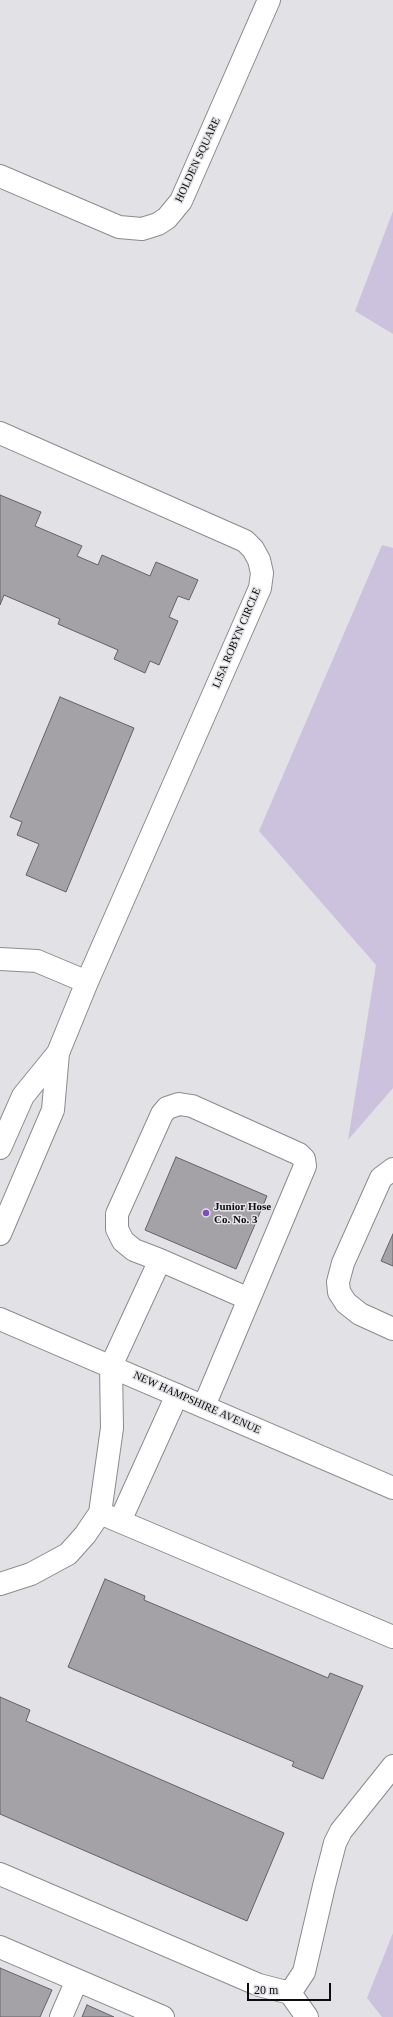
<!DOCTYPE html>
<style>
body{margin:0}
#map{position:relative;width:393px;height:2017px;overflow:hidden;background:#e2e1e5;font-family:Georgia,serif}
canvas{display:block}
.scale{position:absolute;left:247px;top:1983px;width:84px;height:18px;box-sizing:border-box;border:2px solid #0c0c0d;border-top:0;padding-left:5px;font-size:12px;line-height:14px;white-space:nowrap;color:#0c0c0d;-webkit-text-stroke:3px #e2e1e5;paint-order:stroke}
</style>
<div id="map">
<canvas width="393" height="2017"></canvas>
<div class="scale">20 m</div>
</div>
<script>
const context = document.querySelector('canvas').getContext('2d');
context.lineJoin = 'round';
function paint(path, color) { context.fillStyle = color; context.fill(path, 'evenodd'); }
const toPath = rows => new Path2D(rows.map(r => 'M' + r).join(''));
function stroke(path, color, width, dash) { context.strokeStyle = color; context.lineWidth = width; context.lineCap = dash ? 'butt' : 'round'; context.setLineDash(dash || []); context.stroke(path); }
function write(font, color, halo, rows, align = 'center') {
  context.font = font + ' Georgia,serif'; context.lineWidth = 3; context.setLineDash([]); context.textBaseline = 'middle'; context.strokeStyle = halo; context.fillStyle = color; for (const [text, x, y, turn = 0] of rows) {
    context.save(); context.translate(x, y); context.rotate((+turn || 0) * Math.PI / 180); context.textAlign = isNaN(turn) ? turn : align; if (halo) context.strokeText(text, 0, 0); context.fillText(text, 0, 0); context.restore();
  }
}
paint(toPath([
 [393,211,393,334,355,311],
 [382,545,393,548,393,1088,348,1140,376,965,259,831],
 [393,1933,393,2017,382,2017,367,1998]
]), '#cdc2de');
const building = toPath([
 [0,495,41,512,35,526,82,546,77,556,98,565,102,555,150,576,156,562,198,580,189,600,178,596,169,617,178,621,159,665,150,661,145,673,114,659,118,650,58,624,60,619,4,595,0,605,0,495],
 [60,697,134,728,66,892,26,875,39,844,17,835,22,822,10,817,60,697],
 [176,1157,267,1196,236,1269,145,1230,176,1157],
 [393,1234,393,1266,381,1261,393,1234],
 [105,1579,145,1596,144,1600,328,1678,330,1673,363,1686,323,1779,292,1766,294,1762,68,1667,105,1579],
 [0,1697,30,1710,26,1721,284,1833,247,1921,0,1814,0,1697],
 [0,1968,52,1990,40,2017,0,2017,0,1968],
 [87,2005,114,2017,82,2017,87,2005]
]);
paint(building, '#a4a2a6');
stroke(building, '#646266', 1);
const minor = toPath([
 [0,176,119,227,142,229,158,224,167,218,181,201,269,0],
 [0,433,245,541,253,549,259,560,262,573,260,588,87,982,58,1053,23,1096,0,1148],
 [0,959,37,961,87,982],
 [393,1169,381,1178,343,1263,338,1282,339,1292,346,1303,360,1314,393,1329],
 [0,1234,53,1110,58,1053],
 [160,1260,249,1299],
 [100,1513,393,1637],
 [120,1521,177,1395],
 [0,1584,31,1574,68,1554,85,1535,100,1513,112,1428,111,1366,160,1260,134,1250,123,1241,117,1229,117,1214,162,1114,167,1108,179,1104,192,1106,299,1154,304,1159,305,1166,204,1406],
 [0,1874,259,1985,290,1993,307,2017],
 [0,1947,163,2017],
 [290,1993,304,1972,324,1886,335,1843,341,1831,393,1766],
 [61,2017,77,1980]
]);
const major = toPath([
 [0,1319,393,1488]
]);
stroke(minor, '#8c8a8e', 24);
stroke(major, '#8c8a8e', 24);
stroke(minor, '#fff', 22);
stroke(major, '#fff', 22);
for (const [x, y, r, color] of [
 [206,1213,4,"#824bc2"]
]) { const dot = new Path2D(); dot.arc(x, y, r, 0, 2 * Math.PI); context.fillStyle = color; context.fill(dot); stroke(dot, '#e2e1e5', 1.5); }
write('11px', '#0c0c0d', '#e2e1e5', [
 ["HOLDEN SQUARE",198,160,-65],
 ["LISA ROBYN CIRCLE",237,638,-67],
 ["NEW HAMPSHIRE AVENUE",197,1403,24]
]);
write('bold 11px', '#0c0c0d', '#e2e1e5', [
 ["Junior Hose",214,1207],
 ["Co. No. 3",214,1220]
], 'left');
</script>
